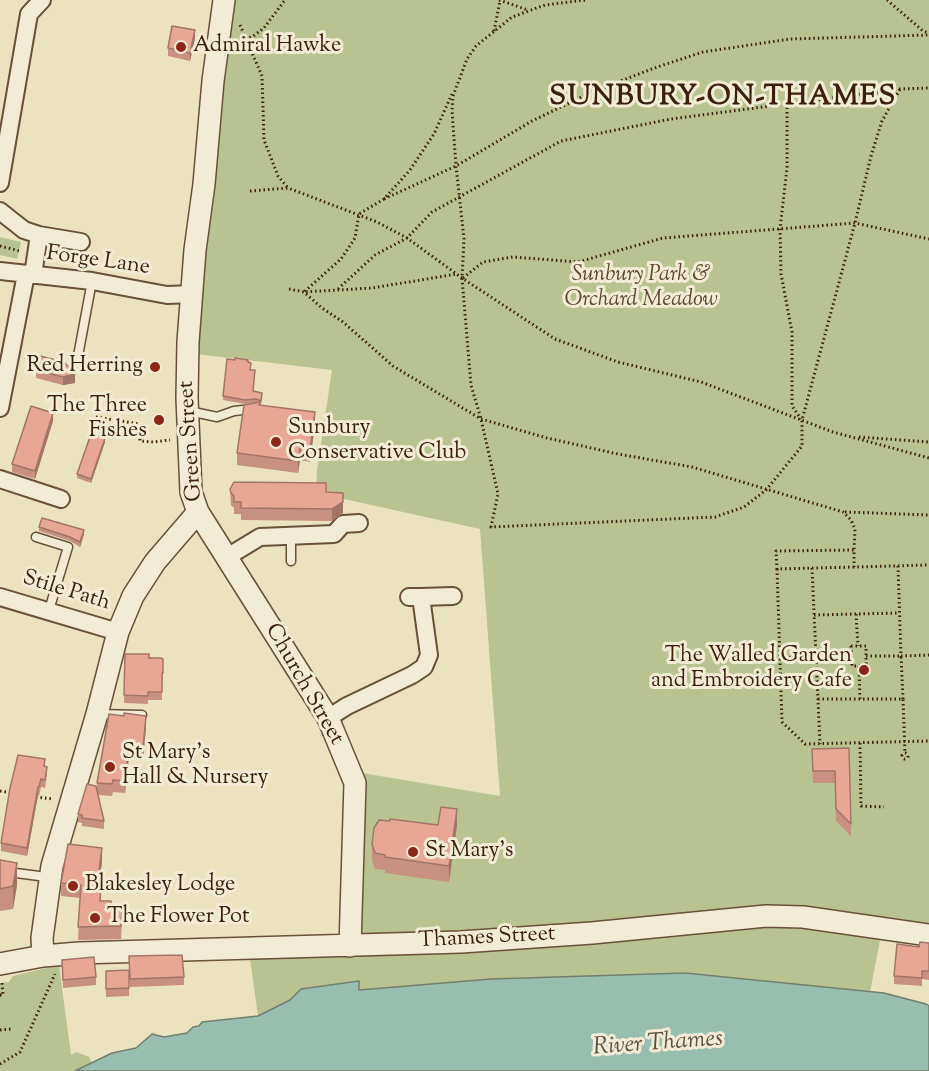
<!DOCTYPE html>
<style>
body{margin:0}
canvas{display:block;background:#ebe2c0}
</style>
<canvas width="929" height="1071"></canvas>
<script>
const context = document.querySelector('canvas').getContext('2d');
context.lineJoin = 'round';
function paint(path, color) { context.fillStyle = color; context.fill(path, 'evenodd'); }
const toPath = rows => new Path2D(rows.map(r => 'M' + r).join(''));
function stroke(path, color, width, dash) { context.strokeStyle = color; context.lineWidth = width; context.lineCap = dash ? 'butt' : 'round'; context.setLineDash(dash || []); context.stroke(path); }
function write(font, color, halo, rows, align = 'center') {
  context.font = font + ' "Sorts Mill Goudy",serif'; context.lineWidth = 6; context.setLineDash([]); context.textBaseline = 'middle'; context.strokeStyle = halo; context.fillStyle = color; for (const [text, x, y, turn = 0] of rows) {
    context.save(); context.translate(x, y); context.rotate((+turn || 0) * Math.PI / 180); context.textAlign = isNaN(turn) ? turn : align; if (halo) context.strokeText(text, 0, 0); context.fillText(text, 0, 0); context.restore();
  }
}
paint(toPath([
 [224,0,929,0,929,935,803,917,350,946,350,771,500,796,480,529,326,495,316,495,317,471,332,370,187,353],
 [0,237,21,242,17,259,0,255],
 [794,925,880,940,870,992,685,973,491,979,358,990,359,982,301,989,290,1000,258,1016,250,959,593,939],
 [59,965,71,1055,76,1052,89,1057,96,1071,0,1071,0,983,9,982,13,976]
]), '#b9c391');
const water = toPath([
 [685,973,884,993,926,1004,929,1006,929,1071,75,1071,112,1053,136,1048,152,1034,164,1037,187,1033,193,1027,199,1026,202,1022,258,1016,290,1000,301,989,359,981,359,990,491,979,685,973]
]);
paint(water, '#98beb0');
stroke(water, '#737f6e', 1.5);
const service = toPath([
 [78,356,92,281],
 [189,411,217,417,234,411,252,409],
 [291,535,291,561],
 [36,537,68,547,49,610],
 [97,714,142,715],
 [0,871,39,876]
]);
const minor = toPath([
 [0,183,29,14,42,0],
 [0,211,24,230,39,235],
 [0,271,92,281,167,295,192,294],
 [33,275,39,235,81,242],
 [0,408,26,274],
 [0,479,61,499],
 [227,557,260,537,334,534,343,524,359,523],
 [0,597,118,632],
 [421,597,453,596],
 [328,718,347,706,412,675,424,667,429,655,421,597,409,597]
]);
const tertiary = toPath([
 [224,0,213,81,204,184,195,250,188,342,187,398,191,492,198,512,328,718,355,783,350,946],
 [43,956,42,938,52,866,97,714,118,632,133,596,155,562,198,512],
 [0,964,43,956,79,953,461,942,592,933,766,916,803,917,929,935]
]);
stroke(service, '#685039', 11);
stroke(minor, '#685039', 20);
stroke(tertiary, '#685039', 24);
stroke(toPath([
 [499,0,528,10],
 [585,0,545,5,512,17,476,46,467,59,453,96,452,111,456,166,464,239,462,278,471,385,481,419,498,494,491,527,715,517,744,507,766,490,802,446,802,420,855,223,871,156,882,121,900,89],
 [887,0,923,31,929,33],
 [240,25,262,76,264,140,278,176,288,188],
 [494,31,500,1],
 [245,38,252,37,264,28,285,0],
 [452,94,434,134,410,170,384,199,359,214,355,238,341,259,304,292,372,288,457,274],
 [787,103,787,168,780,229,781,274,792,332,792,406,801,419],
 [250,191,288,188,377,222,407,238,462,278,555,339,618,362,701,382,833,432,929,458],
 [384,199,456,166,532,121,592,92,657,67,703,52,790,39,929,35],
 [0,246,20,251],
 [463,278,483,262,513,257,578,262,663,238,855,223,929,239],
 [289,289,304,292,322,308,343,322,393,366,481,419,547,438,618,454,692,467,843,512,851,520,855,529,854,550],
 [338,289,375,255,407,238,432,212,561,141,671,119,900,89,929,88],
 [96,417,139,424,140,441,153,442,170,440],
 [859,437,929,442],
 [845,512,929,515],
 [898,566,901,656,929,655],
 [854,567,777,569,776,551,854,550,854,567,929,565],
 [812,568,820,744],
 [777,569,782,722,805,744,929,741],
 [856,614,858,646],
 [814,615,899,613],
 [851,646,866,646,866,666,852,666,851,646],
 [866,656,901,656,903,699],
 [780,658,852,656],
 [859,666,860,699,903,699,905,753],
 [818,699,860,699],
 [860,743,861,806,884,807],
 '902 756a3 3 0 1 1 6 0a3 3 0 1 1-6 0Z',
 [0,791,12,793],
 [36,797,53,799],
 [0,995,3,995,2,983],
 [0,1030,11,1029],
 [0,1064,20,1052,55,974]
]), '#3c200c', 3, [1.5, 3]);
stroke(service, '#f2ecd6', 8);
stroke(minor, '#f2ecd6', 16);
stroke(tertiary, '#f2ecd6', 21);
paint(toPath([
 [195,38,190,61,168,56,168,48],
 [40,356,75,383,63,385,36,378,36,370],
 [248,362,250,370,255,374,253,392,262,397,261,405,260,404,260,405,315,424,310,462,300,460,298,473,237,465,237,453,256,403,245,404,223,400,223,396],
 [53,421,35,479,12,472,12,464],
 [105,442,91,483,77,478,77,474],
 [230,489,326,492,343,513,332,521,241,520,241,514,234,514,234,508,231,505],
 [39,527,84,534,80,547,70,541,39,531],
 [125,654,163,659,163,681,162,681,162,700,148,700,148,704,124,703],
 [109,714,146,728,143,759,129,757,125,793,113,792,112,796,98,795,104,821,104,829,82,826,82,823,78,822,78,814,97,791,97,783],
 [849,748,851,824,851,836,836,821,835,783,813,783,812,761],
 [45,766,47,775,45,788,41,787,39,796,38,795,27,856,1,851,1,843],
 [438,825,457,825,449,882,385,873,385,870,375,869,372,860,372,844],
 [0,860,17,885,13,909,0,911],
 [102,862,99,884,101,901,111,908,122,922,121,939,78,940,80,898,61,896,61,883],
 [929,943,929,980,922,979,922,986,894,984,894,976,919,947],
 [129,956,184,977,184,985,130,987],
 [62,960,96,977,96,985,63,988],
 [129,970,129,996,106,997,106,971]
]), '#c89080');
paint(toPath([
 [195,30,195,38,190,61,190,53],
 [75,374,75,383,63,385,63,377],
 [315,412,315,424,310,462,310,450],
 [53,413,53,421,35,479,35,471],
 [105,438,105,442,91,483,91,479],
 [300,448,300,460,298,473,298,461],
 [343,502,343,513,332,521,332,509],
 [84,530,84,534,80,547,80,542],
 [146,716,146,728,143,759,143,747],
 [129,745,129,757,125,793,125,781],
 [38,787,38,795,27,856,27,848],
 [457,809,457,825,449,882,449,866],
 [102,848,102,862,97,897,97,884],
 [17,863,17,885,13,909,13,886]
]), '#a27568');
const building = toPath([
 [172,26,195,30,190,53,168,48,172,26],
 [40,356,64,362,75,374,63,377,36,370,40,356],
 [235,358,248,360,248,362,251,363,250,370,255,370,253,391,262,393,261,401,256,399,245,400,223,396,227,359,235,360,235,358],
 [260,402,259,405,315,412,310,450,300,448,298,461,237,453,244,405,260,402],
 [31,406,53,413,35,471,12,464,31,406],
 [91,434,105,438,91,479,77,474,91,434],
 [234,482,326,483,326,492,343,493,343,502,332,509,241,508,241,502,234,502,234,496,231,493,230,489,234,482],
 [42,518,84,530,80,542,70,537,39,527,42,518],
 [125,654,149,654,149,658,161,658,163,659,163,673,162,673,162,692,148,692,148,696,124,695,125,654],
 [124,713,146,716,143,747,129,745,125,781,113,780,112,784,97,783,109,714,124,716,124,713],
 [849,748,851,824,836,809,835,771,813,771,812,749,849,748],
 [18,755,45,759,44,766,47,767,45,780,41,779,39,787,38,787,27,848,1,843,10,788,18,755],
 [87,784,96,786,104,821,82,818,82,815,78,814,87,784],
 [441,807,457,809,449,866,385,857,385,855,375,853,372,844,374,828,379,820,390,821,390,819,438,825,441,807],
 [68,844,102,848,97,884,101,884,100,901,111,901,111,908,122,909,121,926,78,927,81,885,61,883,68,844],
 [0,860,17,863,13,886,0,889,0,860],
 [920,942,929,943,929,971,922,971,922,978,894,976,897,944,919,947,920,942],
 [182,955,184,977,130,979,129,956,182,955],
 [94,957,96,977,63,980,62,960,94,957],
 [129,970,129,988,106,989,106,971,129,970]
]);
paint(building, '#e8a795');
stroke(building, '#a27568', 1.5);
for (const [x, y, r, color] of [
 [181,47,6,"#8f2418"],
 [155,367,6,"#8f2418"],
 [159,420,6,"#8f2418"],
 [276,442,6,"#8f2418"],
 [864,670,6,"#8f2418"],
 [110,767,6,"#8f2418"],
 [413,852,6,"#8f2418"],
 [73,886,6,"#8f2418"],
 [95,918,6,"#8f2418"]
]) { const dot = new Path2D(); dot.arc(x, y, r, 0, 2 * Math.PI); context.fillStyle = color; context.fill(dot); stroke(dot, '#f2ecd6', 2); }
write('22px', '#3c200c', '#f2ecd6', [
 ["Admiral Hawke",193,47],
 ["Red Herring",143,367,"right"],
 ["The Three",147,407,"right"],
 ["Fishes",147,432,"right"],
 ["Sunbury",288,429],
 ["Conservative Club",288,454],
 ["The Walled Garden",852,657,"right"],
 ["and Embroidery Cafe",852,682,"right"],
 ["St Mary's",122,754],
 ["Hall & Nursery",122,779],
 ["St Mary's",425,852],
 ["Blakesley Lodge",85,886],
 ["The Flower Pot",107,918]
], 'left');
write('22px', '#3c200c', '#f2ecd6', [
 ["Forge Lane",98,262,8],
 ["Green Street",192,441,-94],
 ["Stile Path",66,592,17],
 ["Church Street",303,685,60],
 ["Thames Street",487,939,-3]
]);
write('italic 22px', '#5b492d', '#f2ecd6', [
 ["Sunbury Park &",641,276],
 ["Orchard Meadow",641,301]
]);
write('italic 24px', '#584f3d', '#f2ecd6', [
 ["River Thames",658,1045,-4]
]);
context.letterSpacing = '1.5px';
write('bold 28px', '#3c200c', '#f2ecd6', [
 ["SUNBURY-ON-THAMES",723,99]
]);
context.letterSpacing = '0px';
</script>
